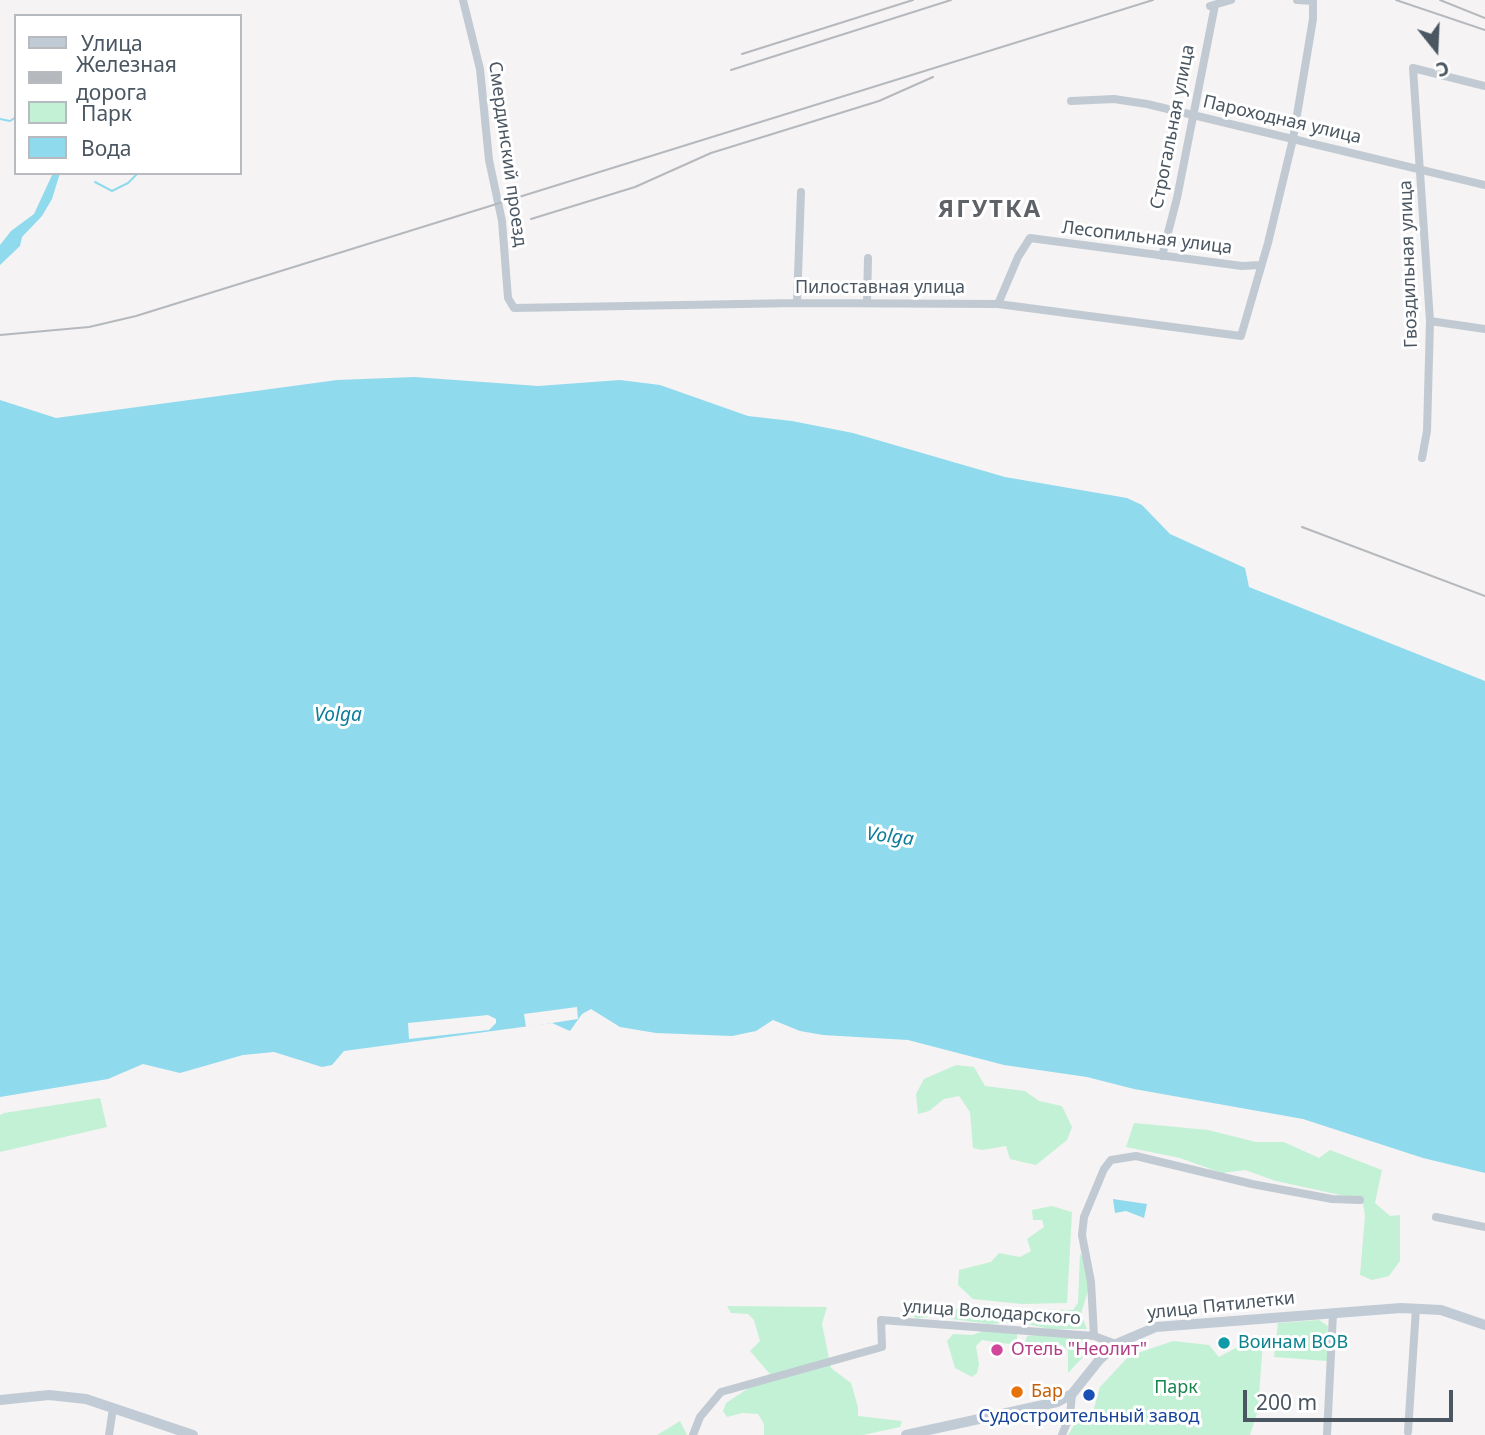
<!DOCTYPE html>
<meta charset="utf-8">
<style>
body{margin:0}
#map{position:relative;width:1485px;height:1435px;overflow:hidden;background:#f5f3f3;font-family:"Noto Sans",sans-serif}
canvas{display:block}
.legend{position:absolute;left:14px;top:14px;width:228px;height:161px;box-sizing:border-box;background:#fff;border:2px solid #b7bbc0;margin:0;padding:9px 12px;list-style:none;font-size:21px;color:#4a5661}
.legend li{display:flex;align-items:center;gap:14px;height:35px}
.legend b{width:35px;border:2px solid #b7bbc0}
.north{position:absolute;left:1401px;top:14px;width:70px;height:70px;-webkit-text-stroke:5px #fff;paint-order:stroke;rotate:162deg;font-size:19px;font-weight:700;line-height:28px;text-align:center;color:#4a5661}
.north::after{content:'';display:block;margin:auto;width:24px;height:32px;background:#4a5661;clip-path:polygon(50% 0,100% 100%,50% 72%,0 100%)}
.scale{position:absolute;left:1243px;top:1390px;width:210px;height:32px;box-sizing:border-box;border:4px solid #4a5661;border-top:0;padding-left:9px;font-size:21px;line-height:24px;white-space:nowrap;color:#4a5661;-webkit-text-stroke:5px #fff;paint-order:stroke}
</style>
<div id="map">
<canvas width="1485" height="1435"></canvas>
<ul class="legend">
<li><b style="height:9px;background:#c1cbd6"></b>Улица</li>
<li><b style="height:9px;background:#b5b8bd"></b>Железная дорога</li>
<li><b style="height:19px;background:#c3f1d5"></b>Парк</li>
<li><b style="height:19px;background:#90daee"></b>Вода</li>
</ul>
<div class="north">С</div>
<div class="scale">200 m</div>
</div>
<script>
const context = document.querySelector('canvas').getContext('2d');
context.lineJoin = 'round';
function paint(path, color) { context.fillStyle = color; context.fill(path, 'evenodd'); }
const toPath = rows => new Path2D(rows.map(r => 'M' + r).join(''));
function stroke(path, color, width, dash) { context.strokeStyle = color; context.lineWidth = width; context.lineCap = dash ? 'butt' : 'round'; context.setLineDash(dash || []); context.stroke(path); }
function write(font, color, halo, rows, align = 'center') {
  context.font = font + ' "Noto Sans",sans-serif'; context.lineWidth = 6; context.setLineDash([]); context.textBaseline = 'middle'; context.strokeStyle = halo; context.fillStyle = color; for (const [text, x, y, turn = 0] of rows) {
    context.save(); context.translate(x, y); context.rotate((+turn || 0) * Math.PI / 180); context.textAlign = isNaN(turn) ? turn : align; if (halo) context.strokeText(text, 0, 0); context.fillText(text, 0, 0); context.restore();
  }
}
paint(toPath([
 [956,1065,974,1067,985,1086,1025,1091,1039,1101,1062,1106,1072,1127,1067,1140,1036,1165,1010,1159,1006,1146,982,1150,973,1148,970,1112,959,1096,944,1099,929,1111,918,1114,916,1094,924,1079],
 [100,1098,107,1127,0,1152,0,1115,4,1113],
 [1134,1123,1208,1130,1256,1142,1284,1142,1319,1158,1330,1150,1382,1170,1375,1203,1390,1216,1400,1215,1400,1261,1389,1276,1372,1280,1360,1275,1365,1216,1363,1203,1354,1198,1276,1181,1245,1170,1222,1173,1180,1158,1126,1147],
 [1052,1206,1072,1212,1067,1303,1022,1304,973,1299,958,1285,959,1270,991,1262,999,1253,1020,1257,1031,1251,1027,1239,1044,1227,1042,1220,1033,1220,1032,1210],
 [1080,1254,1084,1258,1089,1287,1081,1314,1087,1329,1049,1329,1019,1322,990,1324,952,1319,942,1314,916,1319,912,1313,914,1308,1073,1310,1078,1303],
 [727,1306,827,1307,822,1324,831,1368,851,1383,858,1407,858,1416,902,1421,900,1427,863,1435,764,1435,764,1424,758,1414,742,1413,727,1417,723,1411,726,1403,770,1374,750,1351,760,1341,754,1320,748,1314,731,1313],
 [1319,1320,1328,1326,1327,1361,1274,1357,1278,1323],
 [984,1331,1017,1333,1017,1340,1009,1344,982,1340,976,1346,979,1364,977,1373,972,1377,955,1368,947,1341,953,1334,972,1335],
 [1044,1334,1088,1338,1084,1356,1068,1373,1068,1351,1062,1345,1025,1343,1027,1336],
 [1256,1337,1263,1340,1258,1410,1250,1435,1068,1435,1076,1422,1091,1419,1100,1387,1129,1356,1173,1341,1209,1345,1219,1357],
 [680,1421,687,1435,657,1435,672,1426]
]), '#c3f1d5');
paint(toPath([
 [53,173,60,173,52,199,42,216,22,237,20,246,0,265,0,245,11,231,34,214],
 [414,377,538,386,620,380,660,385,748,416,792,421,853,433,1005,477,1127,498,1142,505,1170,534,1245,568,1249,587,1485,681,1485,1173,1423,1158,1303,1119,1134,1089,1087,1077,1004,1065,908,1040,823,1035,800,1031,773,1020,756,1031,732,1036,656,1033,620,1027,591,1009,582,1014,570,1031,552,1023,344,1051,332,1065,322,1067,274,1052,243,1055,180,1073,143,1064,108,1079,0,1097,0,400,56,418,337,380],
 [1113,1199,1147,1204,1144,1218,1126,1211,1115,1213]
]), '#90daee');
paint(toPath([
 [577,1007,578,1019,526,1027,524,1014],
 [488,1015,496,1019,496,1023,489,1030,409,1039,408,1023]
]), '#f5f3f3');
stroke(toPath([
 [16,95,16,99],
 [0,119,10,121,16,117],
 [95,182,112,191,128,183,138,173]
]), '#90daee', 2);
stroke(toPath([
 [463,0,480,69,489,160,502,221,508,298,514,308,797,303,998,304,1241,336,1268,243,1293,139,1313,19,1313,0],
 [1297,0,1313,1],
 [1210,6,1231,0],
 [1071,101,1114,99,1147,104,1485,185],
 [1162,256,1177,198,1215,5],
 [797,303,801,192],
 [867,303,868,258],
 [998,304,1018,257,1030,238,1242,266,1260,265],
 [1430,321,1485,329],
 [1422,458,1427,431,1430,321,1413,68,1485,86],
 [1436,1217,1485,1227],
 [1116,1344,1094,1336,1091,1282,1082,1235,1084,1217,1104,1169,1111,1160,1136,1156,1252,1184,1332,1199,1360,1200],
 [1408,1432,1416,1308],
 [109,1435,113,1408],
 [693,1435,700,1417,721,1392,882,1347,881,1320,1094,1336],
 [1062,1435,1070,1415,1072,1394],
 [1327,1435,1333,1313]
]), '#c1cad2', 8);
stroke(toPath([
 [0,1400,49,1395,86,1399,193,1435],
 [906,1435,1057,1402,1072,1394,1100,1359,1116,1344,1156,1327,1401,1308,1441,1310,1485,1325]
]), '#c1cbd6', 10);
stroke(toPath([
 [1396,0,1485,30],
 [1440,0,1485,18],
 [742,54,913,0],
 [731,70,951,0],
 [531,219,635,187,711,153,879,101,933,77],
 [0,335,89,327,136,316,1153,0],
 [1302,527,1485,596]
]), '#b5b8bd', 2);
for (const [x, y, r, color] of [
 [1224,1343,7,"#0f9aa8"],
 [997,1350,7,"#d1479c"],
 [1017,1392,7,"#e8710a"],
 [1089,1395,7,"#1a4fb4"]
]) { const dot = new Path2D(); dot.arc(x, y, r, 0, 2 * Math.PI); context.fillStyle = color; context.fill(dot); stroke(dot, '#fff', 2.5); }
write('18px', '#4a5661', '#fff', [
 ["Пароходная улица",1282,120,13],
 ["Строгальная улица",1173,127,-79],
 ["Смердинский проезд",507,154,82],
 ["Лесопильная улица",1147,238,7],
 ["Гвоздильная улица",1409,264,-92],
 ["Пилоставная улица",880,288],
 ["улица Пятилетки",1221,1306,-6],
 ["улица Володарского",992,1313,4]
]);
write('18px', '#0d838f', '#fff', [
 ["Воинам ВОВ",1238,1343]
], 'left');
write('18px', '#b23c85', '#fff', [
 ["Отель \"Неолит\"",1011,1350]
], 'left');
write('18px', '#17864f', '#fff', [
 ["Парк",1176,1388]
]);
write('18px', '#c56008', '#fff', [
 ["Бар",1031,1392]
], 'left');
write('18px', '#164399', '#fff', [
 ["Судостроительный завод",1089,1417]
]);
write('italic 19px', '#0c7c9b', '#fff', [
 ["Volga",338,716],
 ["Volga",890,837,7]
]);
context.letterSpacing = '2px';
write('bold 24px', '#5f6368', '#fff', [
 ["ЯГУТКА",990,210]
]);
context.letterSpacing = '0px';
</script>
